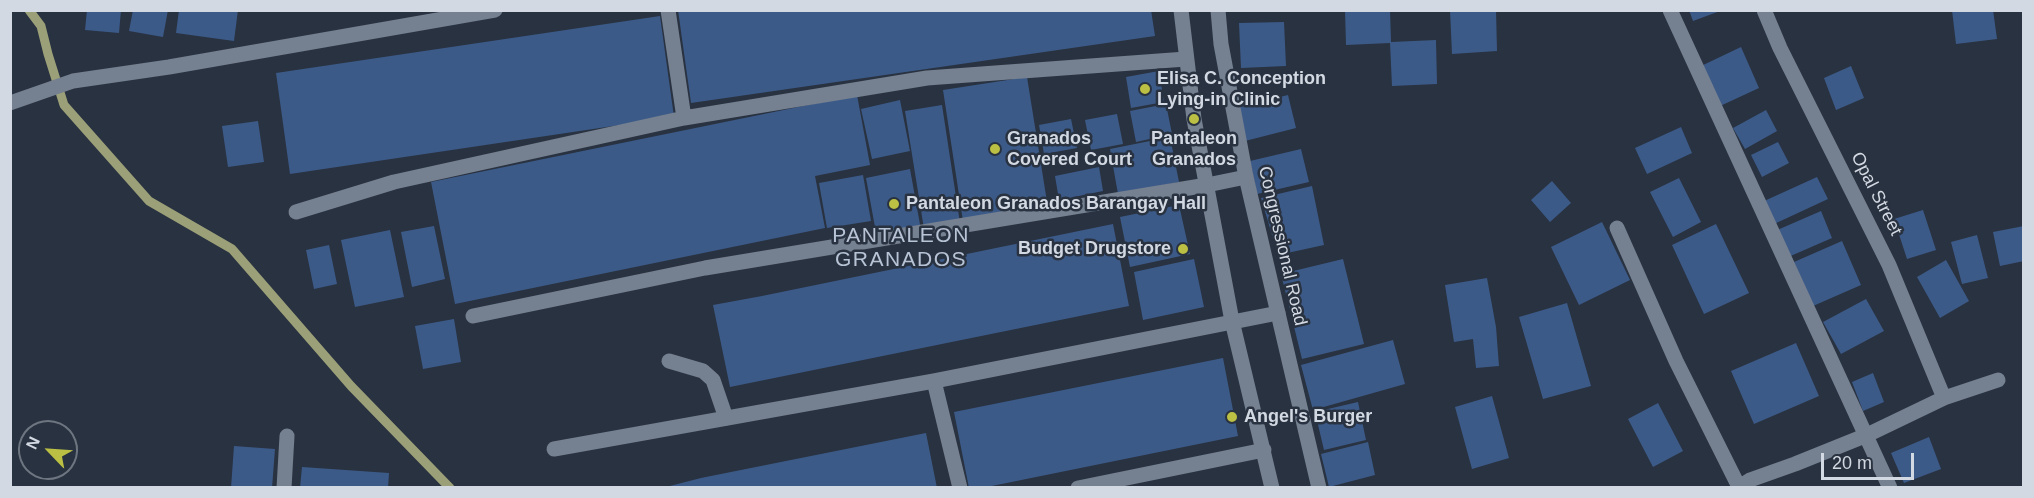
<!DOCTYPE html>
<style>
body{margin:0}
#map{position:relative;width:2034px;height:498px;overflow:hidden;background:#293240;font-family:Helvetica,sans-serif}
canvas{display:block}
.frame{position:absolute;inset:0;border:12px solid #d3d9e2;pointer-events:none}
.north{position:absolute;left:18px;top:420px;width:60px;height:60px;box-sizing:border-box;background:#293240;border:2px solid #6d7581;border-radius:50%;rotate:295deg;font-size:16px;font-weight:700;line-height:24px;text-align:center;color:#d3d9e2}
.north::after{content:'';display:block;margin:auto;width:21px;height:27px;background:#bbc044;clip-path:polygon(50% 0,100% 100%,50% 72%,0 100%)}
.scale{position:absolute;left:1821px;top:453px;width:93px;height:27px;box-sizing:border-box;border:3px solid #d3d9e2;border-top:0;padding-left:8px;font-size:18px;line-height:21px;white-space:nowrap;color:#d3d9e2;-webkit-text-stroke:4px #293240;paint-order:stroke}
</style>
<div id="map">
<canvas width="2034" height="498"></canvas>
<div class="frame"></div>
<div class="north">N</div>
<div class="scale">20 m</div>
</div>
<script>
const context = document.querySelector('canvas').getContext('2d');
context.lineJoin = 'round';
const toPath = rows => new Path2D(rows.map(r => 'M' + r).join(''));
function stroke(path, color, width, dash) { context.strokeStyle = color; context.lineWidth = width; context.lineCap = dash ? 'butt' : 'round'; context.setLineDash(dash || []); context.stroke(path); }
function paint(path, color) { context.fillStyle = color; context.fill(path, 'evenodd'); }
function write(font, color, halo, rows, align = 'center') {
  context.font = font + ' Helvetica,sans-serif'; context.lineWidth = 5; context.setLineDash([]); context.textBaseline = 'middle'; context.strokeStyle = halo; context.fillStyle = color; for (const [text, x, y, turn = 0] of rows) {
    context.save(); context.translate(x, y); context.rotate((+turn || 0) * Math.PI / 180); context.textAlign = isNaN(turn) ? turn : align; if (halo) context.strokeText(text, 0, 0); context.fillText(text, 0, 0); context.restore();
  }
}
stroke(toPath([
 [29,10,41,26,48,54,64,105,149,201,232,249,351,386,450,488]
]), '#9ca078', 9);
paint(toPath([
 [87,10,121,10,119,33,85,30],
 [133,10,168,10,163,37,129,31],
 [179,10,238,10,234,41,176,33],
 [678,10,1151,10,1155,36,691,103],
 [1345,10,1390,10,1391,42,1436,40,1437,84,1392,86,1390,43,1346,45],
 [1450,10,1496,10,1497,51,1452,54],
 [1689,10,1720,10,1720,11,1693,21],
 [1952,10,1993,10,1997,39,1956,44],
 [660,16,674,117,290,174,276,73],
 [1284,22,1286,66,1241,68,1239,23],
 [1741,47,1759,88,1718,107,1699,67],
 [1851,66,1864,98,1836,110,1824,78],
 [1159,71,1164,102,1131,108,1126,77],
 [1027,77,1048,208,963,221,943,90],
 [857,95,870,165,815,176,825,228,455,304,431,182],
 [1288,95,1296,128,1245,141,1236,108],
 [900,100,910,151,872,159,861,109],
 [1166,104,1172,134,1136,142,1130,111],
 [942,105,960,223,924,229,905,111],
 [1766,110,1777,131,1745,149,1733,128],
 [1117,114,1123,144,1091,150,1085,120],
 [1071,119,1077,148,1044,154,1039,125],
 [258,121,264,162,228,167,222,126],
 [1681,127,1692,153,1647,174,1635,148],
 [1170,137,1179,182,1118,194,1110,149],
 [1778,142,1789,163,1762,177,1751,155],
 [1301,149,1309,182,1257,194,1250,161],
 [1099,167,1103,191,1059,200,1055,176],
 [910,169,921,230,877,238,866,178],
 [863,175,871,221,827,228,819,183],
 [1817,177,1828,199,1772,225,1762,202],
 [1679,178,1701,222,1673,237,1650,192],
 [1552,181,1571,203,1550,222,1531,200],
 [1312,186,1324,245,1278,255,1261,198],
 [1179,205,1190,254,1130,267,1120,217],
 [1923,210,1936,250,1907,259,1894,219],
 [1821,211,1832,238,1786,258,1775,231],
 [1602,222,1630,280,1579,305,1551,247],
 [1113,224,1129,306,730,387,713,305,762,296],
 [1716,224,1749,293,1704,314,1672,245],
 [434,226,445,279,412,287,401,232],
 [2024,226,2024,261,2000,266,1993,232],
 [390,230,404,297,355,307,341,240],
 [1977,235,1988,278,1962,284,1951,242],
 [1842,241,1861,285,1813,306,1794,262],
 [329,245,337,284,314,289,306,250],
 [1194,259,1204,307,1143,320,1134,272],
 [1343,259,1364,344,1302,359,1281,274],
 [1946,260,1969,301,1940,318,1917,277],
 [1487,278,1496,327,1499,366,1476,368,1473,339,1454,342,1445,285],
 [1866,299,1884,331,1841,354,1823,322],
 [1567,303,1591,386,1543,399,1519,317],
 [454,319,461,362,423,369,415,326],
 [1393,340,1405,384,1313,410,1301,365],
 [1796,343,1819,396,1754,424,1731,371],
 [1223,358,1238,436,982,488,969,488,954,412],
 [1873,373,1884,402,1863,411,1852,382],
 [1492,396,1509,458,1472,469,1455,407],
 [1358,402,1366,440,1324,450,1315,412],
 [1658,403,1683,451,1653,467,1628,419],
 [926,433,937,488,662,488,701,478],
 [1929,437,1941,469,1904,483,1891,453],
 [1368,442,1375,475,1329,487,1321,454],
 [234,446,275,449,272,488,231,488],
 [302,467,389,473,388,488,300,488]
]), '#3c5a88');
stroke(toPath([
 [669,361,703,371,713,380,726,418]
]), '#758090', 15);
stroke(toPath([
 [668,10,684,118],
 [1670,10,1890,488],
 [1764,10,1780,48,1889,265,1944,398],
 [10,103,73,81,169,67,495,10],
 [296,212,394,182,684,118,927,78,1186,59],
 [1617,228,1676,361,1739,487,1750,480,1795,464,1867,435,1944,398,1998,380],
 [473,316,705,268,1207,185,1246,177],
 [934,381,960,488],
 [554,449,934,381,1278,313],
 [284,488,287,436],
 [1078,488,1264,450]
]), '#758090', 15);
stroke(toPath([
 [1181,10,1194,119,1232,321,1272,488],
 [1218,10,1221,44,1246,177,1319,488]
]), '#758090', 15);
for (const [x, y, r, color] of [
 [1145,89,6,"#bbc044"],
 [1194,119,6,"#bbc044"],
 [995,149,6,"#bbc044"],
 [894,204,6,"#bbc044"],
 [1183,249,6,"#bbc044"],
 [1232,417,6,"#bbc044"]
]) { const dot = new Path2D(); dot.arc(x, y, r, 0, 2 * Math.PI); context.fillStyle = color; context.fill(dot); stroke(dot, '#293240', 2); }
write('bold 18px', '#d3d9e2', '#293240', [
 ["Elisa C. Conception",1157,79],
 ["Lying-in Clinic",1157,100],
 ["Granados",1007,139],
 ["Covered Court",1007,160],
 ["Pantaleon",1194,139,"center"],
 ["Granados",1194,160,"center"],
 ["Pantaleon Granados Barangay Hall",906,204],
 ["Budget Drugstore",1171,249,"right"],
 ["Angel's Burger",1244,417]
], 'left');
write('18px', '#d3d9e2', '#293240', [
 ["Opal Street",1876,194,63],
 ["Congressional Road",1282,246,77]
]);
context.letterSpacing = '1.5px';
write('21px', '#b8c4d6', '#293240', [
 ["PANTALEON",901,236],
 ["GRANADOS",901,260]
]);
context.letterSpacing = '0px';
</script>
